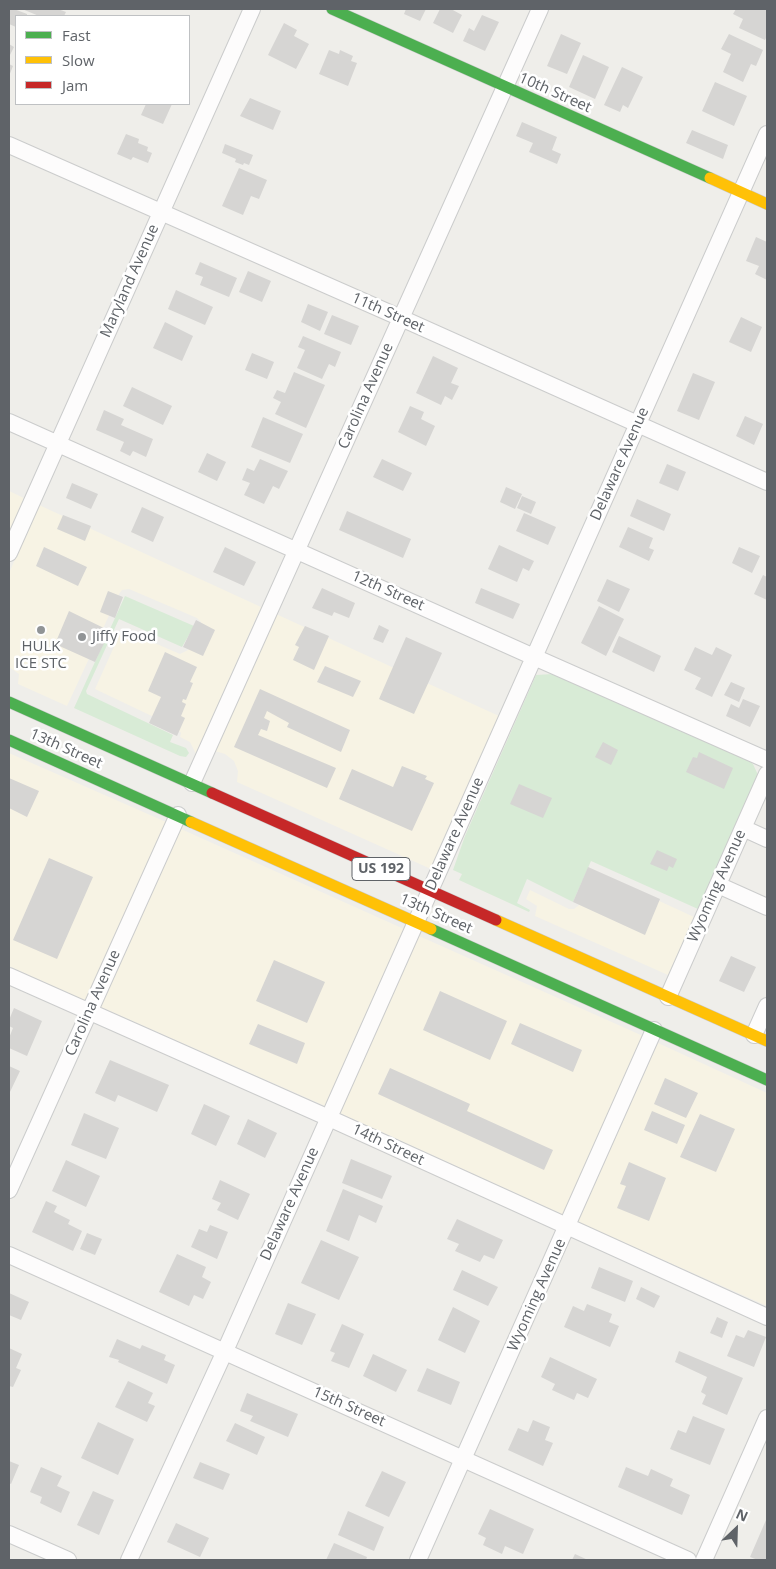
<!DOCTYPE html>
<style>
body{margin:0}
#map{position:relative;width:776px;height:1569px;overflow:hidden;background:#efeeea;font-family:"Open Sans",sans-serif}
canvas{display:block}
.frame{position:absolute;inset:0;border:10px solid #5f6368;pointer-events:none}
.legend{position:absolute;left:15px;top:15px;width:175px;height:90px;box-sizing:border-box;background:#fff;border:1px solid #bfc1c3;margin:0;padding:6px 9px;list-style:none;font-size:15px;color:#5f6368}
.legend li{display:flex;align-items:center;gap:10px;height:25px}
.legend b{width:25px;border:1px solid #bfc1c3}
.north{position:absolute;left:711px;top:1504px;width:50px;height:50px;-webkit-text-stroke:4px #fff;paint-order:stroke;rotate:24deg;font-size:14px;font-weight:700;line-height:20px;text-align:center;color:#5f6368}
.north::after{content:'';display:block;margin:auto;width:18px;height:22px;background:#5f6368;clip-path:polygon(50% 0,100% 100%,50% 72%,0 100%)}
</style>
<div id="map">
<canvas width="776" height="1569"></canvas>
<div class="frame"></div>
<ul class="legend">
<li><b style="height:6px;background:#4caf50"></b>Fast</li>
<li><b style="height:6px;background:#ffc107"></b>Slow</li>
<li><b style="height:6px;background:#c62828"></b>Jam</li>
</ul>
<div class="north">N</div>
</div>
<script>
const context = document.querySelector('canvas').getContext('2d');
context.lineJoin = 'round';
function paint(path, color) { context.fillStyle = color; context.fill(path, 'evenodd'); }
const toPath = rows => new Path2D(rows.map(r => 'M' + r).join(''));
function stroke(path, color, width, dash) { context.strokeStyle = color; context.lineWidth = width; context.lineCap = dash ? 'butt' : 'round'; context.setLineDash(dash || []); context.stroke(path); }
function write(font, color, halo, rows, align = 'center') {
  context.font = font + ' "Open Sans",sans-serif'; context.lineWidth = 5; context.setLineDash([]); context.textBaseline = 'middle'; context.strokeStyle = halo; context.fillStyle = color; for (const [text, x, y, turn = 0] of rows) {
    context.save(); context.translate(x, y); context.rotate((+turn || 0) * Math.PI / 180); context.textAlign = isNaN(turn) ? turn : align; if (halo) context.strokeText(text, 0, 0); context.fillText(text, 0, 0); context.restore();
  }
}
paint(toPath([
 [9,491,24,498,9,533],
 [39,505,261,607,196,754,190,742,180,737,181,733,177,728,95,689,122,629,180,654,188,650,201,627,201,622,197,618,129,589,122,590,119,594,67,706,18,684,19,674,9,667,9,573],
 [276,614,499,716,431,869,237,782,238,771,234,761,225,754,215,751],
 [9,753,166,822,86,1001,9,966],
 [181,829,404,929,325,1106,101,1007],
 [594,871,694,917,668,975,535,916,537,906,526,899,530,890,569,909,574,909,579,905],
 [419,936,643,1036,564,1215,340,1113],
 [658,1043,767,1093,767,1306,578,1222]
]), '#f7f3e4');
paint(toPath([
 [125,596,194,626,182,647,119,619,86,691,87,694,173,735,170,742,186,748,189,753,186,757,180,756,74,708],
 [553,674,747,759,753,764,758,775,753,787,698,909,591,861,573,902,527,879,517,903,530,910,529,912,459,880,462,874,453,870,465,836,536,675]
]), '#d8ebd6');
paint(toPath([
 [9,9,14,9,27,14,27,16,16,16,16,27,9,24],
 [22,9,58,9,66,12,64,16,39,16],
 [406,9,426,9,420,21,404,14],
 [440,9,451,9,462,15,453,33,433,23],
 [736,9,767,9,767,36,765,40,739,28,743,19,733,14],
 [482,15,499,22,485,51,463,41,469,28,474,31],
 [284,23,297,30,294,36,309,44,296,69,268,55],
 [561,34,581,43,567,74,547,66],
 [729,34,763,50,756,66,751,64,743,82,723,72,731,54,721,49],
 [9,44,14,47,9,57],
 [329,50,339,54,340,50,353,56,351,61,357,63,348,86,319,74],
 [583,55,609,67,595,99,569,87],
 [9,64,13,66,9,76],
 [622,67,643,77,628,108,623,105,620,112,604,105],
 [715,82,747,96,734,126,702,111],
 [250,98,281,111,273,130,240,116],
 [146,104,172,104,163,124,141,115],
 [522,122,557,137,552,150,561,154,557,164,529,152,533,143,516,136],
 [692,130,728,145,723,159,686,143],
 [126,134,139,139,138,143,148,147,147,151,152,153,148,163,133,157,131,160,117,154],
 [225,144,253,155,249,165,244,163,243,165,235,162,236,159,222,153],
 [239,168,267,180,259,199,251,196,243,215,222,206],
 [756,237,767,242,767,280,755,274,759,266,746,261],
 [200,262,237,278,229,297,200,285,203,277,195,274],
 [248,271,271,281,262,302,239,292],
 [176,290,213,307,205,325,168,309],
 [308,304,328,312,320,331,301,322],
 [332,315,359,326,351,345,324,334],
 [741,317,762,327,751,352,729,342],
 [165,322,193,336,182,361,153,348],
 [303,336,341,352,335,367,329,364,322,379,297,368,305,350,298,347],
 [252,353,274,362,267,379,245,370],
 [433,356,458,368,451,383,459,386,452,400,445,396,441,405,416,393],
 [294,372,325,385,306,428,275,414,281,402,273,398,277,390,285,393],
 [693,373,715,382,699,420,677,411],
 [132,387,172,406,163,425,123,406],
 [410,406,424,412,421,419,435,426,426,446,398,432],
 [104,410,124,419,121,425,153,439,146,457,133,451,130,456,120,451,124,442,96,430],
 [745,416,763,424,754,445,736,436],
 [263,417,303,434,290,463,251,447],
 [207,453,226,462,217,481,198,472],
 [260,459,288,471,279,489,273,486,264,504,244,495,250,483,242,480,247,468,254,471],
 [382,459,412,473,403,491,373,477],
 [667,464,686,472,678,491,659,483],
 [72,483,98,494,91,509,66,498],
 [506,487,522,494,515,509,500,502],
 [522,496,536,502,531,514,517,508],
 [637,499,671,514,664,531,630,516],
 [142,507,164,517,153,542,131,532],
 [347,511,411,539,403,558,339,530],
 [524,513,556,527,548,545,516,531],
 [63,515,91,526,85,541,57,529],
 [628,527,653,538,649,548,654,550,649,561,619,547],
 [499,545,534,561,529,571,523,568,517,582,488,569],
 [44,547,87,567,78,586,36,566],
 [225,547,256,562,244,586,213,572],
 [739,547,760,556,752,573,732,563],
 [763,575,767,577,767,600,754,594],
 [607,579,630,589,619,612,597,601],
 [322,588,355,603,349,618,334,612,332,616,312,608],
 [481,588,520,604,513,619,475,603],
 [108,591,123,597,115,618,100,612],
 [599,606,624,619,606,656,581,643],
 [69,611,110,631,95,662,55,644],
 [196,620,215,630,203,656,183,647],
 [379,625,389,630,383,643,373,639],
 [305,626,329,636,314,670,293,660,299,647,295,645],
 [619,636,661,656,654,672,612,652],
 [406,637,442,653,414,714,379,699],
 [695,647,712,655,716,647,732,655,712,697,695,689,701,678,684,670],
 [165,652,197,667,190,682,193,683,186,700,183,699,182,702,186,704,181,716,185,718,177,736,149,723,161,697,148,691],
 [325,666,361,681,353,697,317,682],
 [731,682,745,688,739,702,724,695],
 [260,689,350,730,341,752,287,727,289,723,267,711,264,718,270,721,267,731,261,729,258,735,336,768,327,788,234,747],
 [743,699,760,706,750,727,726,716,731,704,739,708],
 [603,742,618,750,611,765,595,757],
 [699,752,733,768,724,789,686,772,693,757,697,758],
 [402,766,427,776,425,779,434,783,412,831,339,799,352,769,393,787],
 [9,778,39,791,27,817,9,808],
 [519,784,552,798,543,818,510,804],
 [657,850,677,859,673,868,669,866,667,871,650,864],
 [49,858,93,877,57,959,13,940],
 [588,867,660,899,645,935,573,902],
 [731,956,756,967,744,992,719,981],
 [274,960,325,982,307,1023,256,1001],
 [440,991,507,1021,490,1060,423,1030],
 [14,1008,42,1021,27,1056,9,1048,9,1038,13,1028,9,1026,9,1020],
 [520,1023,582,1050,573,1072,511,1044],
 [258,1024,305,1043,297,1064,249,1044],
 [110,1060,169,1085,157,1112,118,1095,115,1102,95,1093],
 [9,1066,20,1071,9,1094],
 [390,1068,470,1104,467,1111,553,1150,544,1170,378,1094],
 [665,1078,698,1093,686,1118,654,1104],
 [204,1104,230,1116,216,1146,191,1134],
 [652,1111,685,1125,677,1144,644,1130],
 [84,1113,119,1128,106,1159,71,1145],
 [700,1114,735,1129,716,1172,680,1157],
 [248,1119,277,1133,265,1158,237,1144],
 [351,1159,392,1176,382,1199,342,1183],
 [66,1160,100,1176,86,1207,52,1191],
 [629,1162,666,1178,649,1221,617,1208,626,1186,620,1184],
 [220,1180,250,1194,238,1220,217,1210,221,1203,212,1199],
 [343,1189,383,1206,376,1223,359,1215,349,1241,326,1231],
 [46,1201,57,1206,54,1212,70,1220,68,1224,82,1231,73,1251,32,1232],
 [457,1219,503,1240,494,1259,484,1255,480,1262,455,1251,459,1244,447,1239],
 [210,1225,228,1232,217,1259,191,1247,199,1229,207,1232],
 [87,1233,102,1239,95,1255,80,1249],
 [321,1240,359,1257,339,1300,301,1283],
 [177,1254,206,1267,202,1277,211,1282,203,1299,194,1295,189,1306,159,1292],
 [599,1267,633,1281,625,1302,591,1288],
 [462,1270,498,1287,488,1306,453,1290],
 [641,1287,660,1296,654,1308,636,1299],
 [9,1293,29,1302,21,1320,9,1315],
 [288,1303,316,1314,302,1345,275,1334],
 [587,1304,612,1314,609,1322,619,1326,610,1347,564,1327,573,1306,584,1311],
 [453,1307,480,1321,465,1353,438,1340],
 [717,1317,728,1322,722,1338,710,1333],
 [342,1324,364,1334,349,1368,331,1361,335,1353,330,1351],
 [748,1330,766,1337,754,1367,727,1356,736,1335,744,1338],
 [117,1339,140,1349,142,1345,166,1355,164,1360,175,1365,167,1384,118,1362,119,1360,109,1357],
 [9,1348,22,1354,16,1368,21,1370,13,1387,9,1386],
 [679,1351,743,1378,727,1415,702,1404,706,1395,701,1392,707,1377,675,1362],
 [373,1354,407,1370,396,1392,363,1376],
 [550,1357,597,1379,588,1398,577,1393,574,1400,552,1390,555,1384,541,1377],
 [427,1368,460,1382,451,1405,417,1391],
 [128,1381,153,1393,148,1403,155,1406,147,1422,115,1407],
 [247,1393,298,1414,288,1437,250,1421,253,1416,240,1411],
 [693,1416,725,1429,710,1465,670,1449,678,1430,686,1433],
 [533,1420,550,1427,545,1440,553,1443,543,1466,508,1450,518,1428,528,1432],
 [98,1422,134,1439,118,1475,81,1458],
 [235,1423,265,1437,257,1455,226,1441],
 [9,1461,19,1465,11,1484,9,1483],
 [200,1462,230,1474,223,1490,193,1478],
 [41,1467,62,1476,57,1486,70,1492,61,1513,40,1503,42,1497,30,1492],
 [626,1467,648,1476,651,1469,673,1479,670,1486,690,1495,682,1515,618,1487],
 [382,1471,406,1482,389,1517,365,1506],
 [93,1491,114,1500,99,1535,77,1525],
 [490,1509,534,1529,523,1554,505,1546,502,1554,483,1545,486,1538,478,1534],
 [348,1511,384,1527,374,1551,338,1535],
 [766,1520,767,1521,767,1560,758,1560,750,1557],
 [176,1523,209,1538,200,1557,167,1542],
 [334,1543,367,1557,366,1560,326,1560],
 [575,1554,588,1560,572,1560]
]), '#d6d5d3');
const street = toPath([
 [9,145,401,318,767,482],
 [9,422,534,657,767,760],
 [9,553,252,9],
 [192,783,540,9],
 [743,828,767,839],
 [718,885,767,907],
 [9,976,329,1118,767,1317],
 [668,997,767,774],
 [754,1035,767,1006],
 [9,1190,178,815],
 [9,1255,688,1560],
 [9,1534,68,1560],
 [129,1560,225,1351,767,134],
 [418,1560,654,1030],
 [704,1560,767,1418]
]);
const fast = toPath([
 [332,9,710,178],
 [9,702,212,793],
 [9,740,191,822],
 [431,929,767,1080]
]);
const slow = toPath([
 [710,178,767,204],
 [191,822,431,929],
 [496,920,767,1041]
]);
const jam = toPath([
 [212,793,496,920]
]);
stroke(street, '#cbcccc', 18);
stroke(fast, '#cacacb', 12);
stroke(slow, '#cacacb', 12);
stroke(jam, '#cacacb', 12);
stroke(street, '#fdfcfc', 16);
stroke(fast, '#4caf50', 11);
stroke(slow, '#ffc107', 11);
stroke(jam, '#c62828', 11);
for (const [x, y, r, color] of [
 [41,630,5,"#919496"],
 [82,637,5,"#919496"]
]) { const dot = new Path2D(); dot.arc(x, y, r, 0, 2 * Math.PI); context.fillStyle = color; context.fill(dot); stroke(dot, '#fff', 2); }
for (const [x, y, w] of [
 [381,869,58]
]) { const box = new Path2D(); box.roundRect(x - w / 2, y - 11.5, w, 23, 4); context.fillStyle = '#fff'; context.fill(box); stroke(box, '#5f6368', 1); }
write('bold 14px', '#5f6368', null, [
 ["US 192",381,869]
]);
write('15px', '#5f6368', '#fff', [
 ["10th Street",555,93,24],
 ["Maryland Avenue",130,281,-66],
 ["11th Street",388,313,24],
 ["Carolina Avenue",366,396,-66],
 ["Delaware Avenue",620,464,-66],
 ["12th Street",388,591,24],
 ["13th Street",66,749,24],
 ["Delaware Avenue",455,834,-66],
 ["Wyoming Avenue",717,886,-66],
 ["13th Street",436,914,24],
 ["Carolina Avenue",93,1003,-66],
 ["14th Street",388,1145,25],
 ["Delaware Avenue",290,1204,-66],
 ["Wyoming Avenue",537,1295,-66],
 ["15th Street",349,1407,24]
]);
write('15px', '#5f6368', '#fff', [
 ["Jiffy Food",92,637],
 ["HULK",41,647,"center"],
 ["ICE STC",41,664,"center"]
], 'left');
</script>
